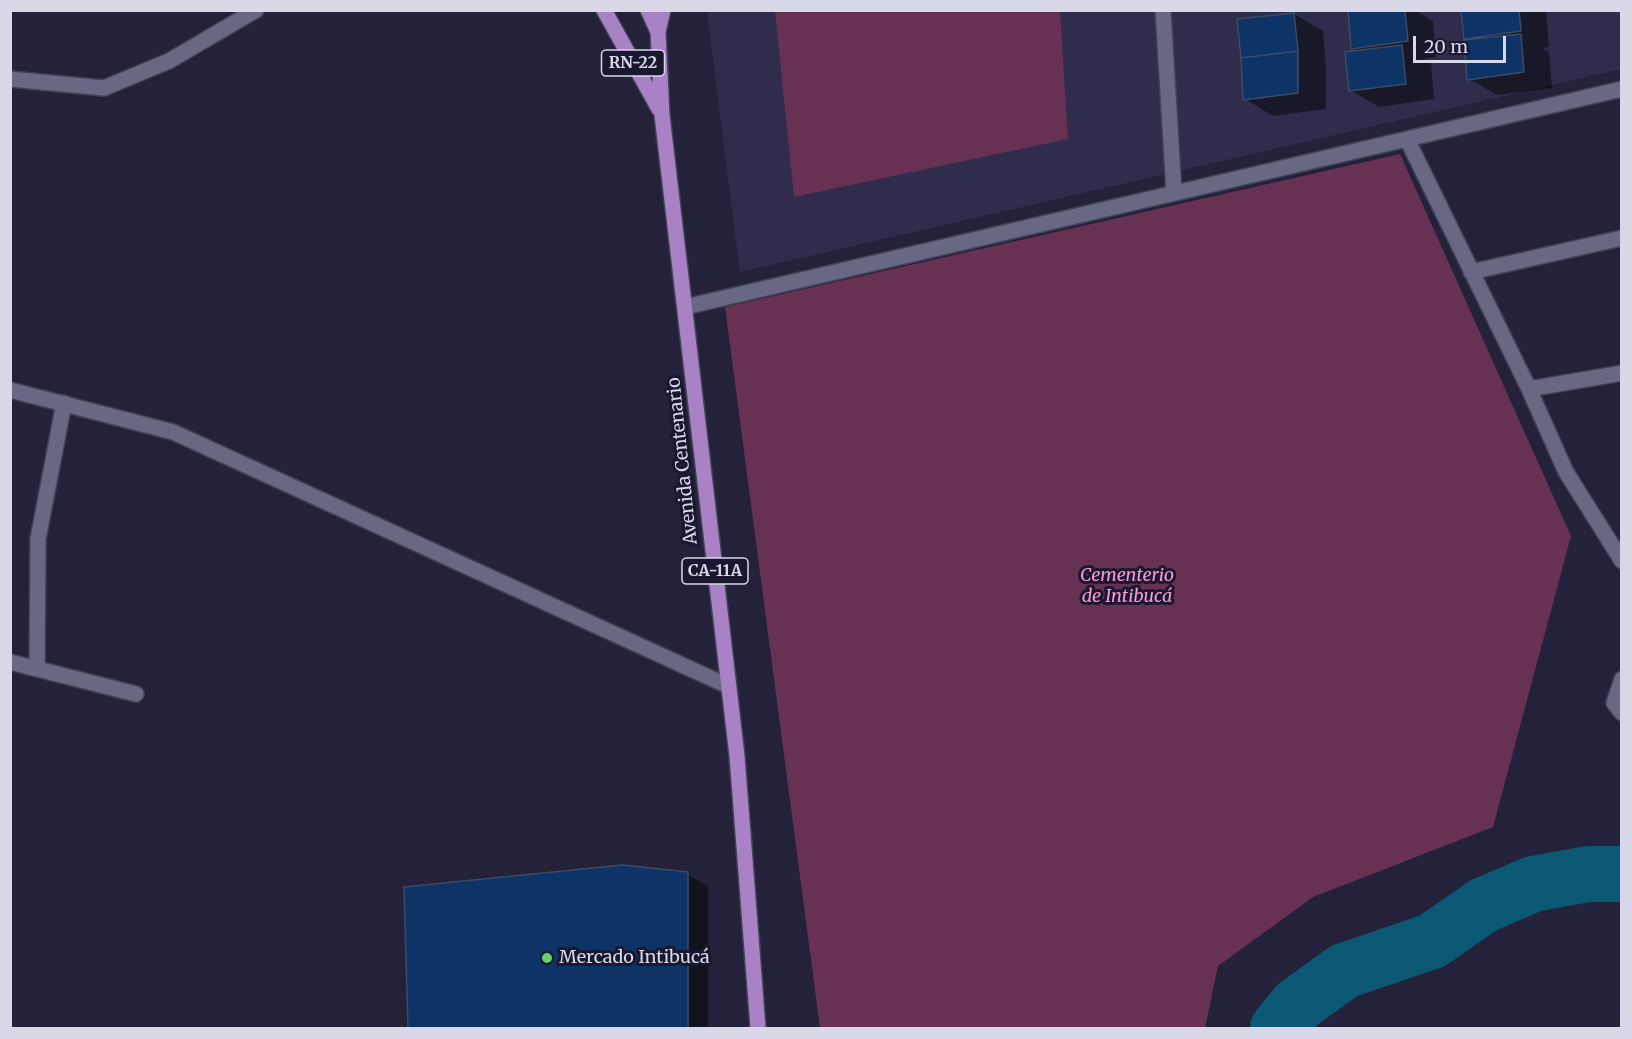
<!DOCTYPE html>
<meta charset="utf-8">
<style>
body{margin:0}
#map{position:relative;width:1632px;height:1039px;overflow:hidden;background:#24223b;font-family:Merriweather,serif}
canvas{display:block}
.frame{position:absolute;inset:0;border:12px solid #d8d8e9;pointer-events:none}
.scale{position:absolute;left:1413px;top:36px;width:93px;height:27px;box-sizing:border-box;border:3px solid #d8d8e9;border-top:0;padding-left:8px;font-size:18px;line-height:21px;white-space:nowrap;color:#d8d8e9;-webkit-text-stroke:4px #1a1830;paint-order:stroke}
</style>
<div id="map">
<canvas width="1632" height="1039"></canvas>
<div class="frame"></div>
<div class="scale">20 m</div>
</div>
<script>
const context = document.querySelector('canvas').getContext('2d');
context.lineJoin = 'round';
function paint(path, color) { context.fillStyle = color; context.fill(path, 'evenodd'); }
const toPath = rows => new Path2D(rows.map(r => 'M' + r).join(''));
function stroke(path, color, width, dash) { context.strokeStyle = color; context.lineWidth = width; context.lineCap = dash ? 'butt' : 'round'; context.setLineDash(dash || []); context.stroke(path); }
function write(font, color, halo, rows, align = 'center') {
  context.font = font + ' Merriweather,serif'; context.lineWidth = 6; context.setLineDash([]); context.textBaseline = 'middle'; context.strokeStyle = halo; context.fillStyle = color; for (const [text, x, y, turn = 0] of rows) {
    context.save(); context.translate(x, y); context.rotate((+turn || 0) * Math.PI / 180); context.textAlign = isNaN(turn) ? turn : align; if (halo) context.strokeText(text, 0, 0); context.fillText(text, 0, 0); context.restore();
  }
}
paint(toPath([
 [707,11,1621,11,1621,69,740,272]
]), '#302d4c');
paint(toPath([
 [775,11,1060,11,1068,139,794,197],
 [1400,154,1571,536,1493,827,1313,897,1218,966,1205,1028,820,1028,725,307]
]), '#663152');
paint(toPath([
 [1349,10,1415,10,1433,21,1436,57,1423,59,1431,63,1434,99,1379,107,1350,90,1359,52,1353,48],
 [1463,10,1546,11,1549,47,1542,48,1549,52,1552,88,1497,95,1469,79],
 [1294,14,1323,31,1326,68,1326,109,1273,116,1245,99],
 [687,874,708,886,708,1028,410,1028,405,888]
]), '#0007');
stroke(toPath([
 [1278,1028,1297,1005,1344,971,1432,941,1484,905,1533,884,1588,874,1622,874]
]), '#0b5874', 56);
const building = toPath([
 [1348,10,1405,10,1408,41,1351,49,1348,10],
 [1461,10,1519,10,1521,31,1464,39,1461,10],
 [1294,13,1298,51,1241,58,1237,19,1294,13],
 [1521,34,1524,72,1467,80,1464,40,1521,34],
 [1402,45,1406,84,1349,91,1345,52,1402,45],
 [1298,51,1298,93,1243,100,1241,58,1298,51],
 [623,865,688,872,688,1028,408,1028,404,887,623,865]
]);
paint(building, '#0d3367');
stroke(building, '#3c4c64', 1.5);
const street = toPath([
 [1163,10,1174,193],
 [10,79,104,88,169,61,256,10],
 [1407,139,1529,389,1566,472,1622,561],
 [1471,272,1622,238],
 [685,307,1622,89],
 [1529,389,1622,373],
 [10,390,173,432,728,686],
 [10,662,136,694],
 [37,669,38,539,64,403],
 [1622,679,1614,703,1622,713]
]);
const primary = toPath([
 [604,10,659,109],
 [648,10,658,32],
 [663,10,658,32,662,115,737,756,758,1028]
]);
stroke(street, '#424055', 18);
stroke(primary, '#424055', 18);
stroke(street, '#686784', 15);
stroke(primary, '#a981c5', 15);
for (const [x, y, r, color] of [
 [547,958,6,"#67d466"]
]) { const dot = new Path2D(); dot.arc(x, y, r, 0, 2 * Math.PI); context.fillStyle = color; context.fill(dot); stroke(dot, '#1a1830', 2); }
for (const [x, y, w] of [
 [633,63,63],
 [715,571,66]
]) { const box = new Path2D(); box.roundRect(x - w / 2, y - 13, w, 26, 4.5); context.fillStyle = '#1a1830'; context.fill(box); stroke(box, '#d8d8e9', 1.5); }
write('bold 16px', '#d8d8e9', null, [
 ["RN-22",633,63],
 ["CA-11A",715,571]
]);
write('18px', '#d8d8e9', '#1a1830', [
 ["Avenida Centenario",683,461,-96]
]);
write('italic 18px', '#fa9cd4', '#1a1830', [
 ["Cementerio",1127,576],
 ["de Intibucá",1127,597]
]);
write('18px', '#d8d8e9', '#1a1830', [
 ["Mercado Intibucá",559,958]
], 'left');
</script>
